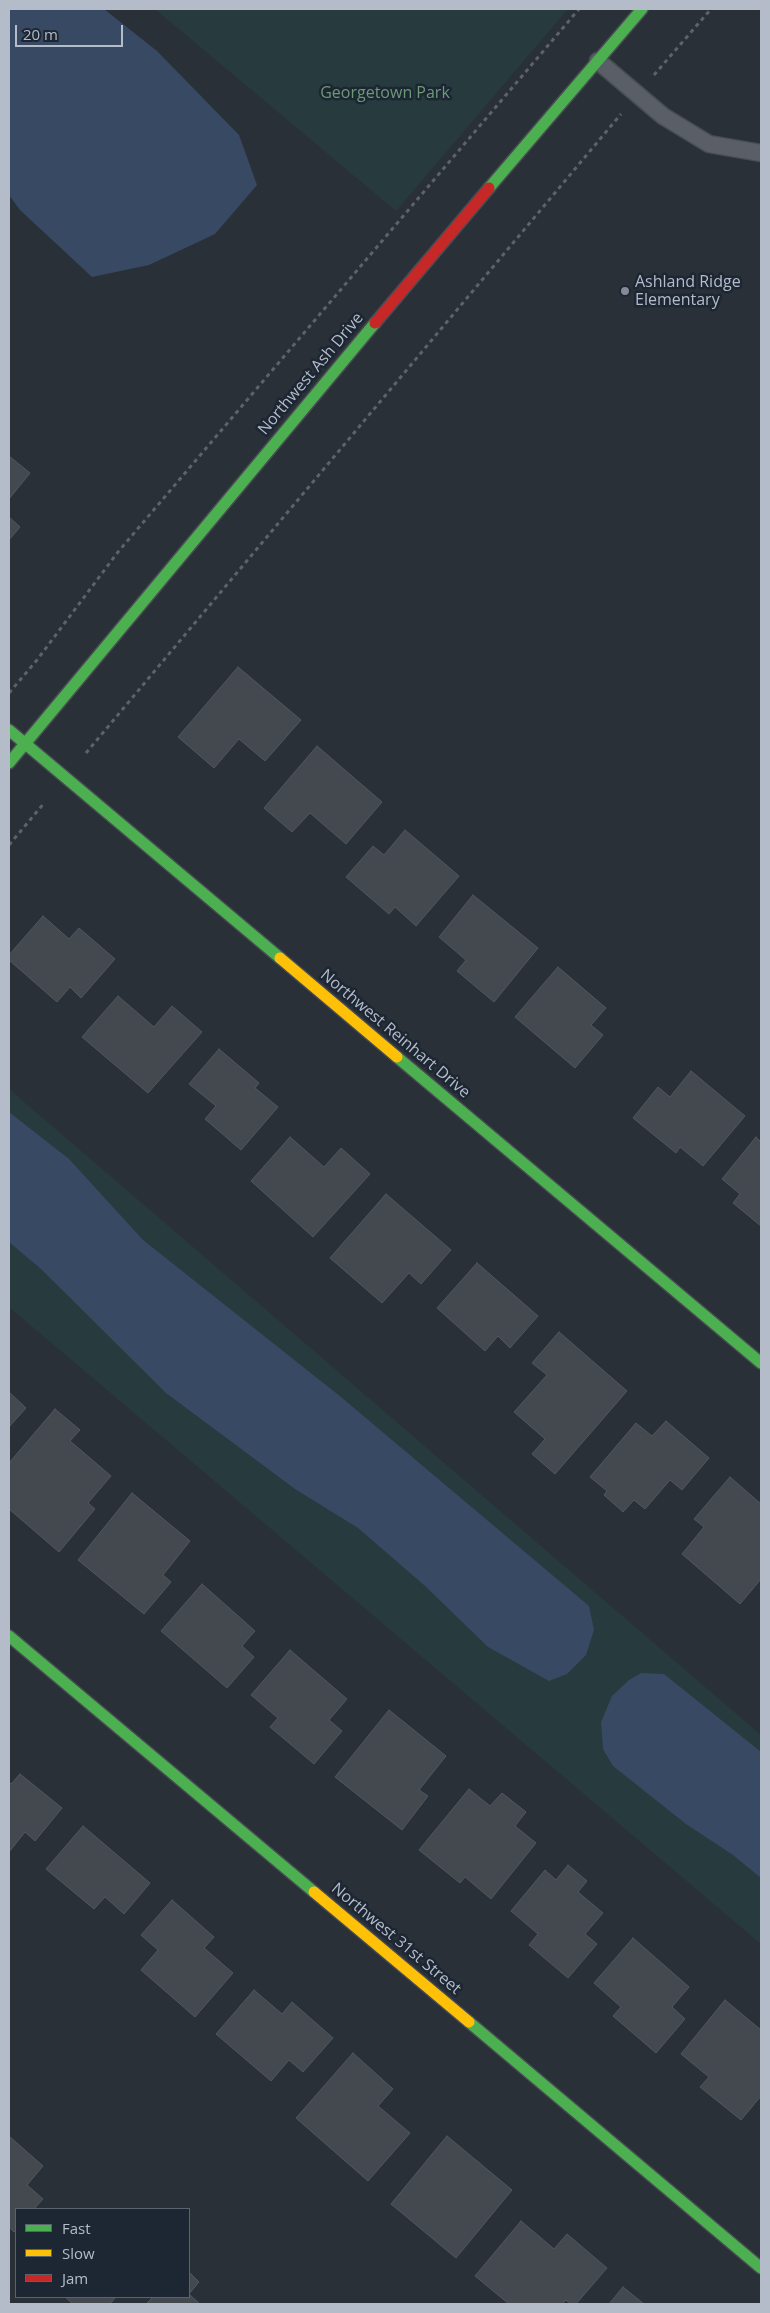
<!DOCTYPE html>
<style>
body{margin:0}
#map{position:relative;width:770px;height:2313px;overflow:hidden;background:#2a3038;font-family:"Open Sans",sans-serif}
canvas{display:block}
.frame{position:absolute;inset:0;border:10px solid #b4bcc9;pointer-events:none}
.legend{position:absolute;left:15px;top:2208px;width:175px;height:90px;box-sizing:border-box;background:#1d2633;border:1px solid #59626f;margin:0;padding:6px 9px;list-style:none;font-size:15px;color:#b4bcc9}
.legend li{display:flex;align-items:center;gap:10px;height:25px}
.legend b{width:25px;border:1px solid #59626f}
.scale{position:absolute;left:15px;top:25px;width:108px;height:22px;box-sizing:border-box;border:2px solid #b4bcc9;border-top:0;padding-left:6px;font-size:15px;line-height:18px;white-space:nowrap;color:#b4bcc9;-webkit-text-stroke:4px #1d2633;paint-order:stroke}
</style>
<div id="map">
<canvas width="770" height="2313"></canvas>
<div class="frame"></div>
<ul class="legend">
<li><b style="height:6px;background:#4caf50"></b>Fast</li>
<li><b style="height:6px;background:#ffc107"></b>Slow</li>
<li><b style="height:6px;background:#c62828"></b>Jam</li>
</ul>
<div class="scale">20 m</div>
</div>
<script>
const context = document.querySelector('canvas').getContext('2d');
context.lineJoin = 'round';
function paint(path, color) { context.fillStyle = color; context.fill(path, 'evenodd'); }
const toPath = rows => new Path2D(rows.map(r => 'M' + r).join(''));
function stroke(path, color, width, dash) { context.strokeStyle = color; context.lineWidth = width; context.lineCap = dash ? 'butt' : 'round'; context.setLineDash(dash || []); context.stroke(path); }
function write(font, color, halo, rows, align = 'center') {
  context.font = font + ' "Open Sans",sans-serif'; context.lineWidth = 5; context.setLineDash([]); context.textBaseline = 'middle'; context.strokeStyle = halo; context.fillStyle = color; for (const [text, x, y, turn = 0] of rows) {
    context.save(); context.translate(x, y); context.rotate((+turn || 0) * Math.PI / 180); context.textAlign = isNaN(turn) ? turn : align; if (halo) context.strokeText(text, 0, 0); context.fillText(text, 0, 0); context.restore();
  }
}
paint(toPath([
 [155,9,568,9,396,211],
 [9,1089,761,1735,761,1944,9,1307]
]), '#273a3e');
paint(toPath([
 [9,9,104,9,157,51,239,135,257,185,215,234,149,265,92,277,20,210,9,195],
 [9,1112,69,1159,143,1240,341,1397,589,1606,594,1630,586,1655,567,1674,549,1681,488,1647,424,1585,358,1528,295,1489,166,1393,41,1269,9,1242],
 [641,1673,664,1674,761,1752,761,1878,733,1855,686,1824,613,1766,603,1749,601,1722,612,1696,629,1680]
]), '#384963');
const building = toPath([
 [9,456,30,473,9,499,9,456],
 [9,517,20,527,9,540,9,517],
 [238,667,301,720,265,761,239,739,214,768,178,737,238,667],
 [317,746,382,802,346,844,310,813,292,832,264,808,317,746],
 [405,830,459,876,416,926,395,907,389,914,346,877,373,846,384,855,405,830],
 [473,895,538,948,494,1002,457,971,466,960,439,937,473,895],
 [43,916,69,939,79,928,115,959,81,998,70,987,57,1002,9,960,9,955,43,916],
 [558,967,606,1008,591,1025,603,1035,575,1068,515,1017,558,967],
 [118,996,154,1027,172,1006,202,1032,148,1093,82,1037,118,996],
 [219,1049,259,1083,255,1088,278,1107,241,1150,205,1119,216,1106,189,1084,219,1049],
 [691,1071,745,1116,703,1166,680,1147,676,1153,633,1118,658,1087,670,1097,691,1071],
 [290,1137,324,1167,341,1148,370,1174,313,1237,251,1181,290,1137],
 [756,1137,761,1142,761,1226,733,1203,740,1194,722,1179,756,1137],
 [386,1194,451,1250,421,1284,409,1273,382,1303,330,1258,386,1194],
 [477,1263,538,1316,510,1348,498,1336,485,1351,437,1308,477,1263],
 [559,1332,627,1391,555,1474,532,1454,545,1439,514,1412,547,1375,532,1363,559,1332],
 [9,1392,26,1408,9,1427,9,1392],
 [55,1409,80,1430,70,1441,111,1476,88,1503,95,1509,59,1552,9,1509,9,1463,55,1409],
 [666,1421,709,1458,682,1490,670,1480,645,1509,634,1500,623,1512,604,1495,607,1491,590,1477,636,1423,652,1436,666,1421],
 [730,1477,761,1504,761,1579,740,1604,682,1554,704,1527,694,1519,730,1477],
 [132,1493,190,1541,163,1575,171,1582,144,1614,78,1560,132,1493],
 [202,1584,255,1631,242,1646,254,1657,227,1688,161,1631,202,1584],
 [290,1650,347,1699,329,1720,342,1731,314,1764,270,1727,278,1718,251,1695,290,1650],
 [389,1710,446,1756,419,1790,428,1796,402,1830,335,1777,389,1710],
 [20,1774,62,1808,35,1841,25,1832,9,1852,9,1782,11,1784,20,1774],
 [469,1789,490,1806,502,1793,526,1812,515,1826,536,1843,491,1899,465,1877,460,1883,419,1850,469,1789],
 [83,1826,150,1883,124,1914,105,1897,94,1909,46,1869,83,1826],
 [568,1865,587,1881,578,1892,603,1913,585,1934,597,1944,568,1978,529,1945,538,1934,511,1911,545,1870,556,1880,568,1865],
 [172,1900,214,1937,204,1948,233,1973,195,2017,141,1970,158,1950,141,1935,172,1900],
 [633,1938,689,1987,672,2007,685,2019,656,2053,613,2016,621,2007,594,1983,633,1938],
 [254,1990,282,2014,292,2002,333,2038,303,2072,289,2060,271,2081,216,2034,254,1990],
 [725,2000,761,2030,761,2096,741,2120,700,2087,709,2077,681,2054,725,2000],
 [353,2053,393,2089,378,2106,410,2133,368,2181,296,2118,353,2053],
 [9,2136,43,2166,27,2185,43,2199,34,2209,16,2209,16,2229,14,2232,9,2227,9,2136],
 [447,2136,512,2190,456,2258,391,2204,447,2136],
 [521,2221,554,2249,567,2234,607,2268,576,2304,571,2304,566,2300,562,2304,509,2304,475,2276,521,2221],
 [189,2272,199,2282,189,2294,189,2272],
 [623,2287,644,2304,609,2304,623,2287],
 [189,2294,200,2304,146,2304,153,2297,189,2297,189,2294],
 [65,2297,116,2297,110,2304,73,2304,65,2297]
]);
paint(building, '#444950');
stroke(building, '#52575f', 1);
const lane = toPath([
 [598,61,663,116,709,144,761,153]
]);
const fast = toPath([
 [489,188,642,9],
 [9,730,280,958],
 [9,763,375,323],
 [397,1057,761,1363],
 [9,1636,314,1892],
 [469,2022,761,2268]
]);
const slow = toPath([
 [280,958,397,1057],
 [314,1892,469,2022]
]);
const jam = toPath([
 [375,323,489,188]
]);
stroke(lane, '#484c53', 19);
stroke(fast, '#484c53', 14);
stroke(slow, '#484c53', 14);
stroke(jam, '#484c53', 14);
stroke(toPath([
 [654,75,711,9],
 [9,693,37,660,118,552,579,9],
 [86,753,621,114],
 [9,845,45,802]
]), '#5d636a', 3, [4, 4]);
stroke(lane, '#5a5e66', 16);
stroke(fast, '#4caf50', 11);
stroke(slow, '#ffc107', 11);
stroke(jam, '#c62828', 11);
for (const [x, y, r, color] of [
 [625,291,5,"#848b96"]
]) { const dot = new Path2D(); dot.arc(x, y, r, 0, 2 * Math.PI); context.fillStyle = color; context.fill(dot); stroke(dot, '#1d2633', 2); }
write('16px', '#6b9a76', '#1d2633', [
 ["Georgetown Park",385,93]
]);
write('16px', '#b4bcc9', '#1d2633', [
 ["Ashland Ridge",635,282],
 ["Elementary",635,300]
], 'left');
write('16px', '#b4bcc9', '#1d2633', [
 ["Northwest Ash Drive",311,374,-50],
 ["Northwest Reinhart Drive",395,1034,40],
 ["Northwest 31st Street",396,1939,40]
]);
</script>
